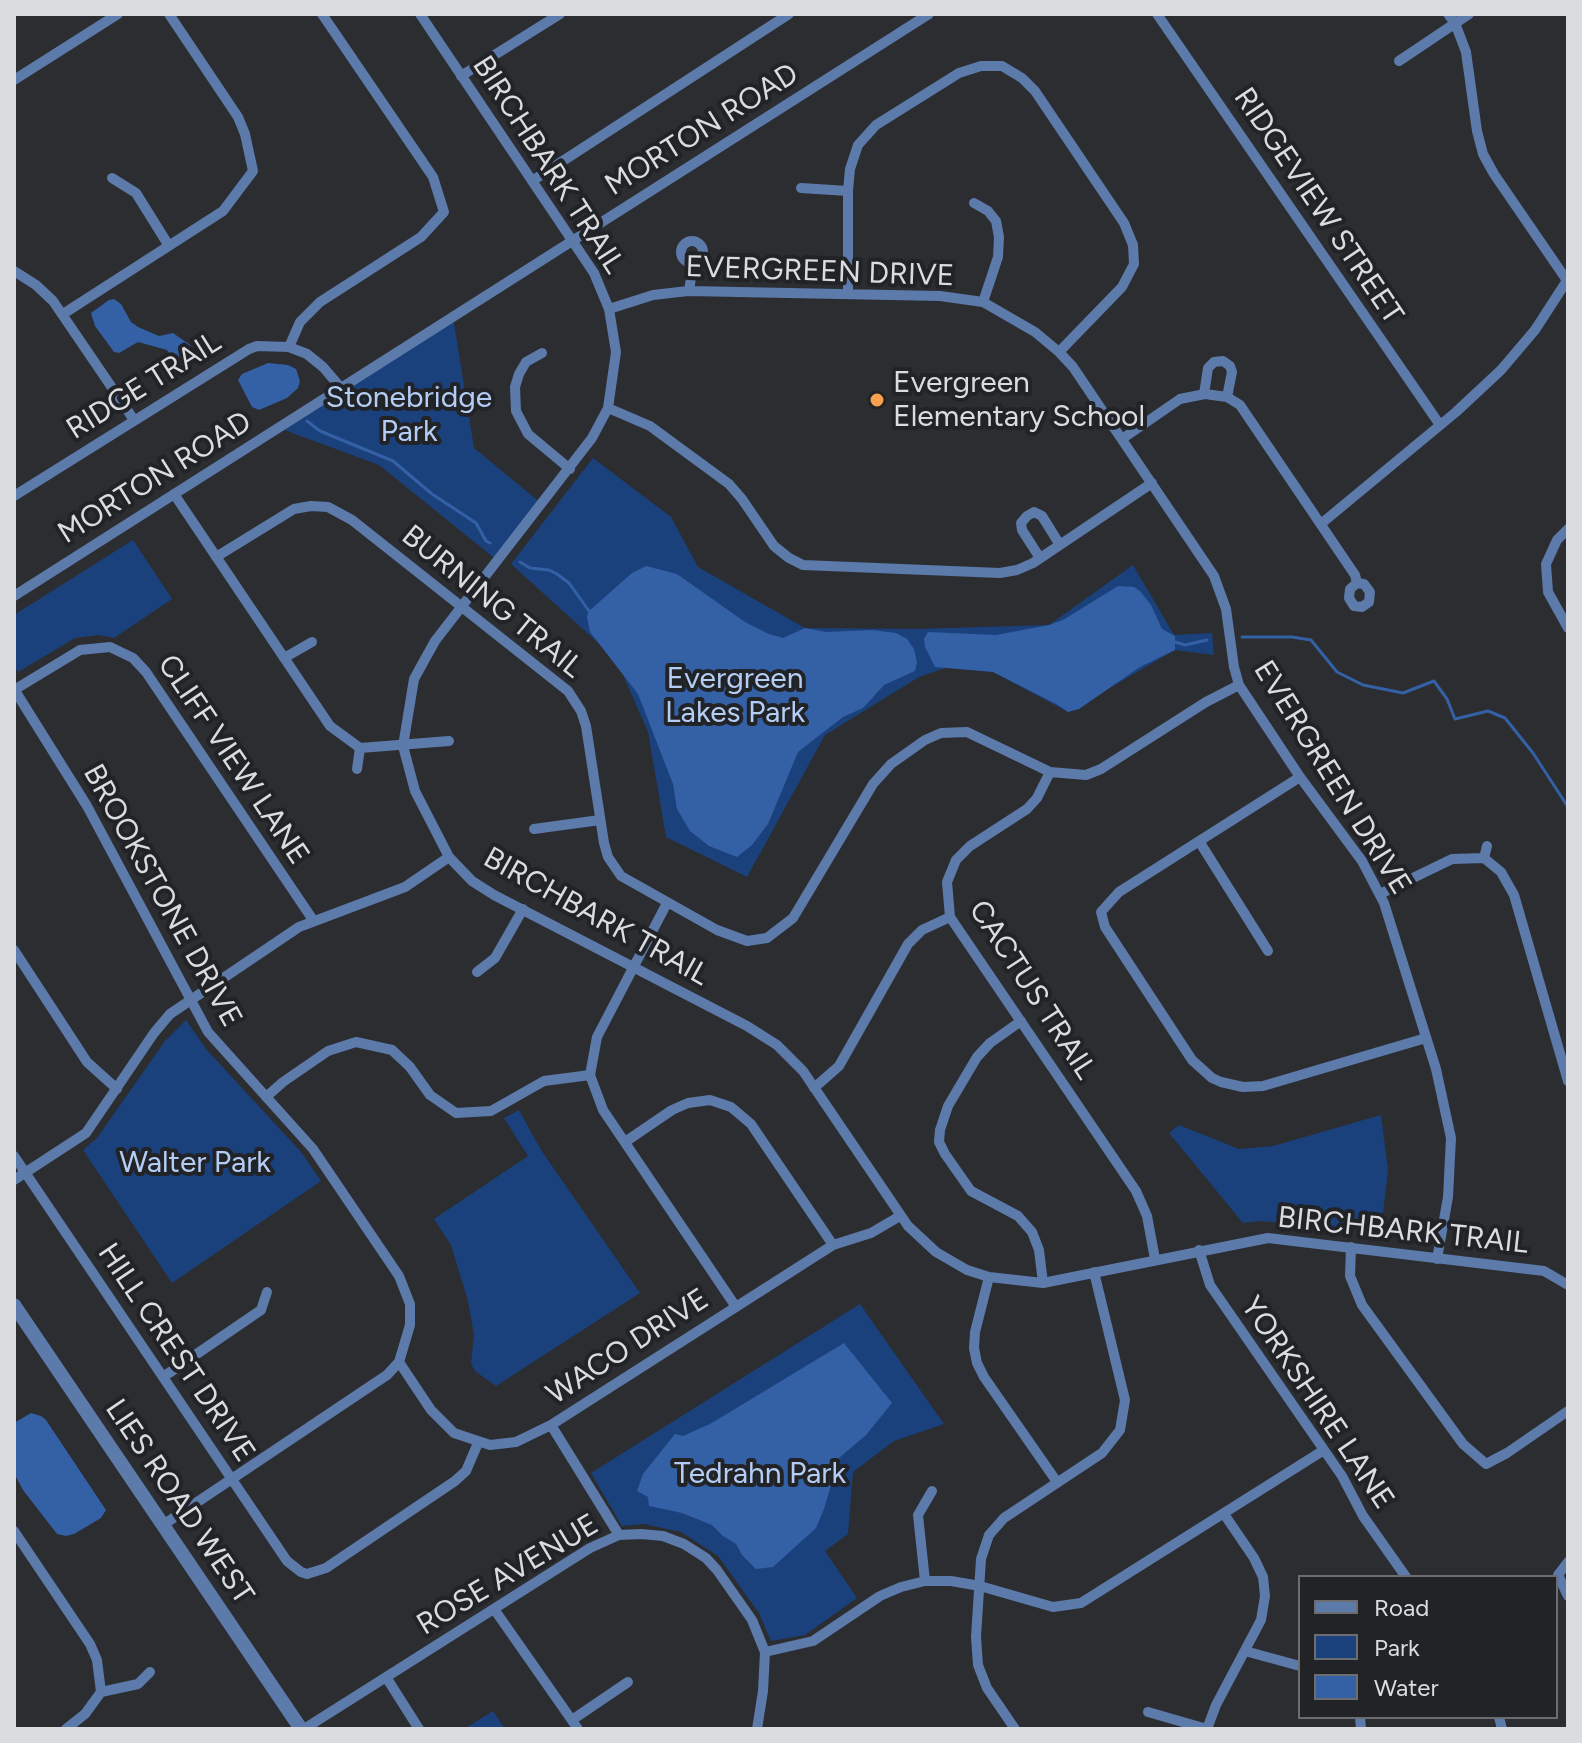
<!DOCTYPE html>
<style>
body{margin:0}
#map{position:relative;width:1582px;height:1743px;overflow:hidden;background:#2b2d31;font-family:Figtree,sans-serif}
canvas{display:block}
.frame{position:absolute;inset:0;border:16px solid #dbdcdf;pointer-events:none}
.legend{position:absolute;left:1298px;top:1575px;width:260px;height:144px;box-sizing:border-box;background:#212327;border:2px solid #6b6d71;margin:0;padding:10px 14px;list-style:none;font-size:24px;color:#dbdcdf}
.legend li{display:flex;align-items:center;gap:16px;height:40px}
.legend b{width:40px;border:2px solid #6b6d71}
</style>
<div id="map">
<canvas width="1582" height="1743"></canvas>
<div class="frame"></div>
<ul class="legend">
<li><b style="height:10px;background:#5c7aaa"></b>Road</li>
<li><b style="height:22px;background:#1b417c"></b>Park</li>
<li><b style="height:22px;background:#3460a6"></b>Water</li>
</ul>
</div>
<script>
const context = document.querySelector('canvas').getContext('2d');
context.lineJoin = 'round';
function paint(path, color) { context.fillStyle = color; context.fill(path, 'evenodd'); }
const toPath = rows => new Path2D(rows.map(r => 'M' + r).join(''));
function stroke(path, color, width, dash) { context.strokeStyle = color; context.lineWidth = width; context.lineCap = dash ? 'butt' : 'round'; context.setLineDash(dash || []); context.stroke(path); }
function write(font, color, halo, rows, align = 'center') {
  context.font = font + ' Figtree,sans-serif'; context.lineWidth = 8; context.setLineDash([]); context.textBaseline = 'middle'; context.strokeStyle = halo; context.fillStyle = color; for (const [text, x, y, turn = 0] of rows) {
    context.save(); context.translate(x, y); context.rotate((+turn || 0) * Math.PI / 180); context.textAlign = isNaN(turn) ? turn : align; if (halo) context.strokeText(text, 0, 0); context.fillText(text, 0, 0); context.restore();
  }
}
paint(toPath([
 [453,317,474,448,542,504,498,561,379,465,279,428],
 [593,458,671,517,698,567,805,628,916,629,1049,625,1133,565,1174,635,1212,633,1214,655,1175,650,1068,712,993,672,948,667,919,677,825,735,747,877,666,837,648,732,616,659,511,564],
 [133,540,172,599,114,638,99,635,75,638,18,672,14,666,14,615],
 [186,1020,206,1049,301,1152,321,1181,172,1283,83,1150,97,1138,165,1041],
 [519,1110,541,1150,640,1293,496,1386,475,1371,471,1364,474,1335,468,1301,451,1245,434,1219,528,1156,504,1118],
 [1381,1115,1388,1170,1381,1231,1260,1221,1243,1223,1169,1133,1179,1125,1239,1149,1273,1146],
 [860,1304,944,1424,894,1441,853,1472,848,1534,825,1551,857,1598,805,1635,771,1641,759,1613,718,1556,681,1532,644,1524,622,1526,591,1473],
 [493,1711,505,1729,464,1729]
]), '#1b417c');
paint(toPath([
 [114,299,121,304,131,322,138,327,159,336,173,333,190,345,195,355,193,360,186,365,178,365,167,350,138,342,119,353,114,352,95,326,91,313,109,300],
 [268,363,288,365,296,369,300,381,298,388,287,398,259,410,252,407,238,380,242,374],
 [646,566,677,574,745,622,769,634,783,638,805,628,826,632,872,630,896,633,907,639,914,649,917,662,915,671,884,685,863,708,843,717,798,752,768,824,752,845,737,857,709,846,690,831,677,809,673,784,638,694,590,632,587,617,589,611,632,573],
 [1118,586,1134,587,1140,591,1151,605,1162,629,1175,636,1175,650,1140,667,1079,709,1068,712,1058,705,993,672,935,667,925,647,924,639,928,632,996,635,1049,625,1063,620],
 [844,1343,892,1403,866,1435,839,1458,824,1509,816,1528,773,1567,756,1569,742,1555,736,1544,723,1536,712,1525,682,1513,649,1506,648,1497,637,1491,643,1474,675,1434,683,1436,710,1424],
 [31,1413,41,1416,46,1420,106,1510,101,1518,74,1534,66,1536,57,1534,23,1490,14,1473,14,1423]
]), '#3460a6');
stroke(toPath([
 [307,421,320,431,393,461,432,494,476,523,486,541,490,543],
 [520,562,530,568,549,570,557,574,569,583,589,611],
 [1242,637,1292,637,1311,640,1337,672,1363,685,1403,693,1434,681,1447,699,1455,719,1488,711,1505,718,1533,753,1568,807],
 [1175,642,1185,645,1207,640]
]), '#3460a6', 3);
stroke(toPath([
 [420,14,594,273,609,309,616,352,608,408,592,438,435,641,414,679,403,746,415,791,449,857,472,881,494,895,747,1026,777,1045,803,1071,908,1226,936,1252,967,1270,989,1277,1043,1283,1268,1238,1544,1271,1568,1285],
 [1157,14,1440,425],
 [1448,14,1455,23,1466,52,1477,131,1483,154,1494,174,1568,282],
 [1399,61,1469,14],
 [461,76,560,14],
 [14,80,118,14],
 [112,178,136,193,169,246],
 [532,181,789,14],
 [801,188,848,191],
 [974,203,988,211,996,221,999,237,998,257,983,302],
 '681 252a11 11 0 1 1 22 0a11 11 0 1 1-22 0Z',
 [14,271,36,285,53,301,134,420],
 [689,291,693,264],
 [848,294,848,191,850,169,858,145,876,125,959,73,981,66,1002,66,1022,78,1035,91,1124,223,1133,245,1134,264,1122,287,1059,352],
 [609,309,653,295,688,291,940,296,983,302,1035,332,1059,352,1073,367,1214,576,1226,609,1234,667,1239,685,1300,777,1362,861,1384,903,1436,1069,1451,1138,1448,1197,1437,1259],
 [63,314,223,211,253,171,245,134,238,117,169,14],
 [289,347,300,322,320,302,421,237,444,212,433,177,322,14],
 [542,353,526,362,519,374,515,387,516,411,528,434,570,469],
 [1204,394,1208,368,1214,362,1223,361,1230,366,1232,372,1227,397],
 [608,408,650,426,729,484,742,499,774,546,789,558,803,565,1000,573,1017,570,1033,563,1152,483],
 [1122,439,1180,399,1205,394,1227,397,1240,405,1355,575,1357,583,1350,589,1349,598,1354,606,1362,607,1369,602,1370,592,1364,584,1357,583],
 [174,494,330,726,360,748,357,769],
 [14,496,249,349,257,346,289,347,307,354,323,367,341,388],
 [1322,523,1456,412,1501,370,1535,330,1568,279],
 [1568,529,1557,540,1546,564,1548,592,1568,628],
 [216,557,294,509,311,506,328,507,352,520,568,691,581,711,586,726,604,843,608,857,621,876,717,930,747,941,767,938,793,918,873,784,891,764,925,740,941,733,967,732,1050,772,1086,775,1101,769,1206,702,1239,685],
 [1040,558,1022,530,1021,523,1027,516,1034,512,1042,516,1060,545],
 [14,596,929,14],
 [284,658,312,642],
 [14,689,87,806,208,1032,313,1149,399,1276,410,1304,410,1325,399,1362,387,1375,163,1525],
 [14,690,80,650,110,647,133,658,146,672,313,920],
 [360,748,449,741],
 [1050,772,1037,798,1027,809,970,846,956,860,947,882,950,917,1136,1191,1147,1216,1155,1259],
 [1300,777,1119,892,1101,912,1105,927,1192,1060,1212,1078,1221,1082,1243,1087,1263,1086,1426,1038],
 [534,829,600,820],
 [1199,841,1268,951],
 [1484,858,1487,846],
 [1380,894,1452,859,1484,858,1501,872,1514,895,1568,1081],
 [667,903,597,1037,590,1075,603,1110,736,1307],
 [14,950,87,1062,117,1089],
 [477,972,495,958,523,909],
 [1021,1021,990,1043,977,1057,948,1106,940,1130,939,1142,945,1154,971,1191,1018,1216,1032,1232,1039,1250,1043,1283],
 [814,1088,839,1066,908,944,922,930,950,917],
 [266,1097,283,1082,328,1051,356,1042,392,1050,410,1067,430,1095,456,1113,491,1111,544,1081,590,1075],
 [625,1142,672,1110,688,1103,710,1100,731,1107,751,1124,833,1245],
 [14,1156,287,1561,301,1572,307,1574,326,1568,455,1481,466,1471,478,1443],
 [14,1180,86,1133,154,1033,170,1014,299,927,405,887,449,857],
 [1351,1247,1350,1276,1362,1305,1463,1444,1486,1464,1507,1453,1568,1411],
 [1199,1250,1210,1285,1342,1476,1363,1516,1406,1577],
 [989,1277,975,1332,974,1348,977,1363,984,1377,1057,1482],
 [399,1362,431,1410,454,1433,490,1445,516,1442,551,1425,833,1245,871,1233,900,1216],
 [163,1377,261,1310,267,1292],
 [551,1425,619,1535],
 [14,1531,90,1644,97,1660,101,1692,85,1714,66,1729],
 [1568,1562,1558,1575,1568,1596],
 [925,1581,918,1515,932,1491],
 [494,1609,578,1729],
 [1245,1651,1300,1666],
 [765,1652,813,1641,880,1596,901,1587,925,1581,951,1581,980,1586,1053,1607,1081,1603,1324,1450],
 [386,1677,419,1729],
 [101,1692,138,1684,150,1672],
 [1148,1712,1207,1729,1216,1705,1261,1620,1265,1596,1263,1577,1254,1558,1224,1514],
 [1360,1717,1361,1729],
 [1499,1717,1502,1729],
 [572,1720,628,1682],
 [304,1729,590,1548,619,1535,641,1534,663,1536,684,1544,706,1558,717,1570,752,1620,765,1652,763,1691,757,1729],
 [1015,1729,987,1688,978,1665,976,1637,981,1559,989,1535,1004,1518,1102,1453,1120,1430,1125,1400,1094,1272]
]), '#5c7aaa', 10);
stroke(toPath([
 [14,1305,301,1729]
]), '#5c7aaa', 14);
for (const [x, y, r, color] of [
 [877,400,8,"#f9a04c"]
]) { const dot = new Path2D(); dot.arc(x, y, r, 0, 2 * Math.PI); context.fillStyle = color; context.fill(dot); stroke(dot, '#212327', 3); }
write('30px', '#dbdcdf', '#212327', [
 ["MORTON ROAD",702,130,-32],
 ["BIRCHBARK TRAIL",548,165,57],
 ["RIDGEVIEW STREET",1318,206,56],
 ["EVERGREEN DRIVE",820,272,2],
 ["RIDGE TRAIL",144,386,-32],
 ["MORTON ROAD",155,478,-32],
 ["BURNING TRAIL",492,602,39],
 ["CLIFF VIEW LANE",233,760,56],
 ["EVERGREEN DRIVE",1332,778,58],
 ["BROOKSTONE DRIVE",162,896,61],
 ["BIRCHBARK TRAIL",596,917,29],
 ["CACTUS TRAIL",1032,990,57],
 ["BIRCHBARK TRAIL",1403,1231,6],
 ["WACO DRIVE",628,1347,-33],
 ["HILL CREST DRIVE",176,1353,56],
 ["YORKSHIRE LANE",1317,1403,56],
 ["LIES ROAD WEST",179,1502,56],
 ["ROSE AVENUE",508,1575,-31]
]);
write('30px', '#dbdcdf', '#212327', [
 ["Evergreen",893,383],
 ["Elementary School",893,417]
], 'left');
write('30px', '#b4cdf4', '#212327', [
 ["Stonebridge",409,398],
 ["Park",409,432],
 ["Evergreen",735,679],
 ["Lakes Park",735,713],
 ["Walter Park",195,1163],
 ["Tedrahn Park",760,1474]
]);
</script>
